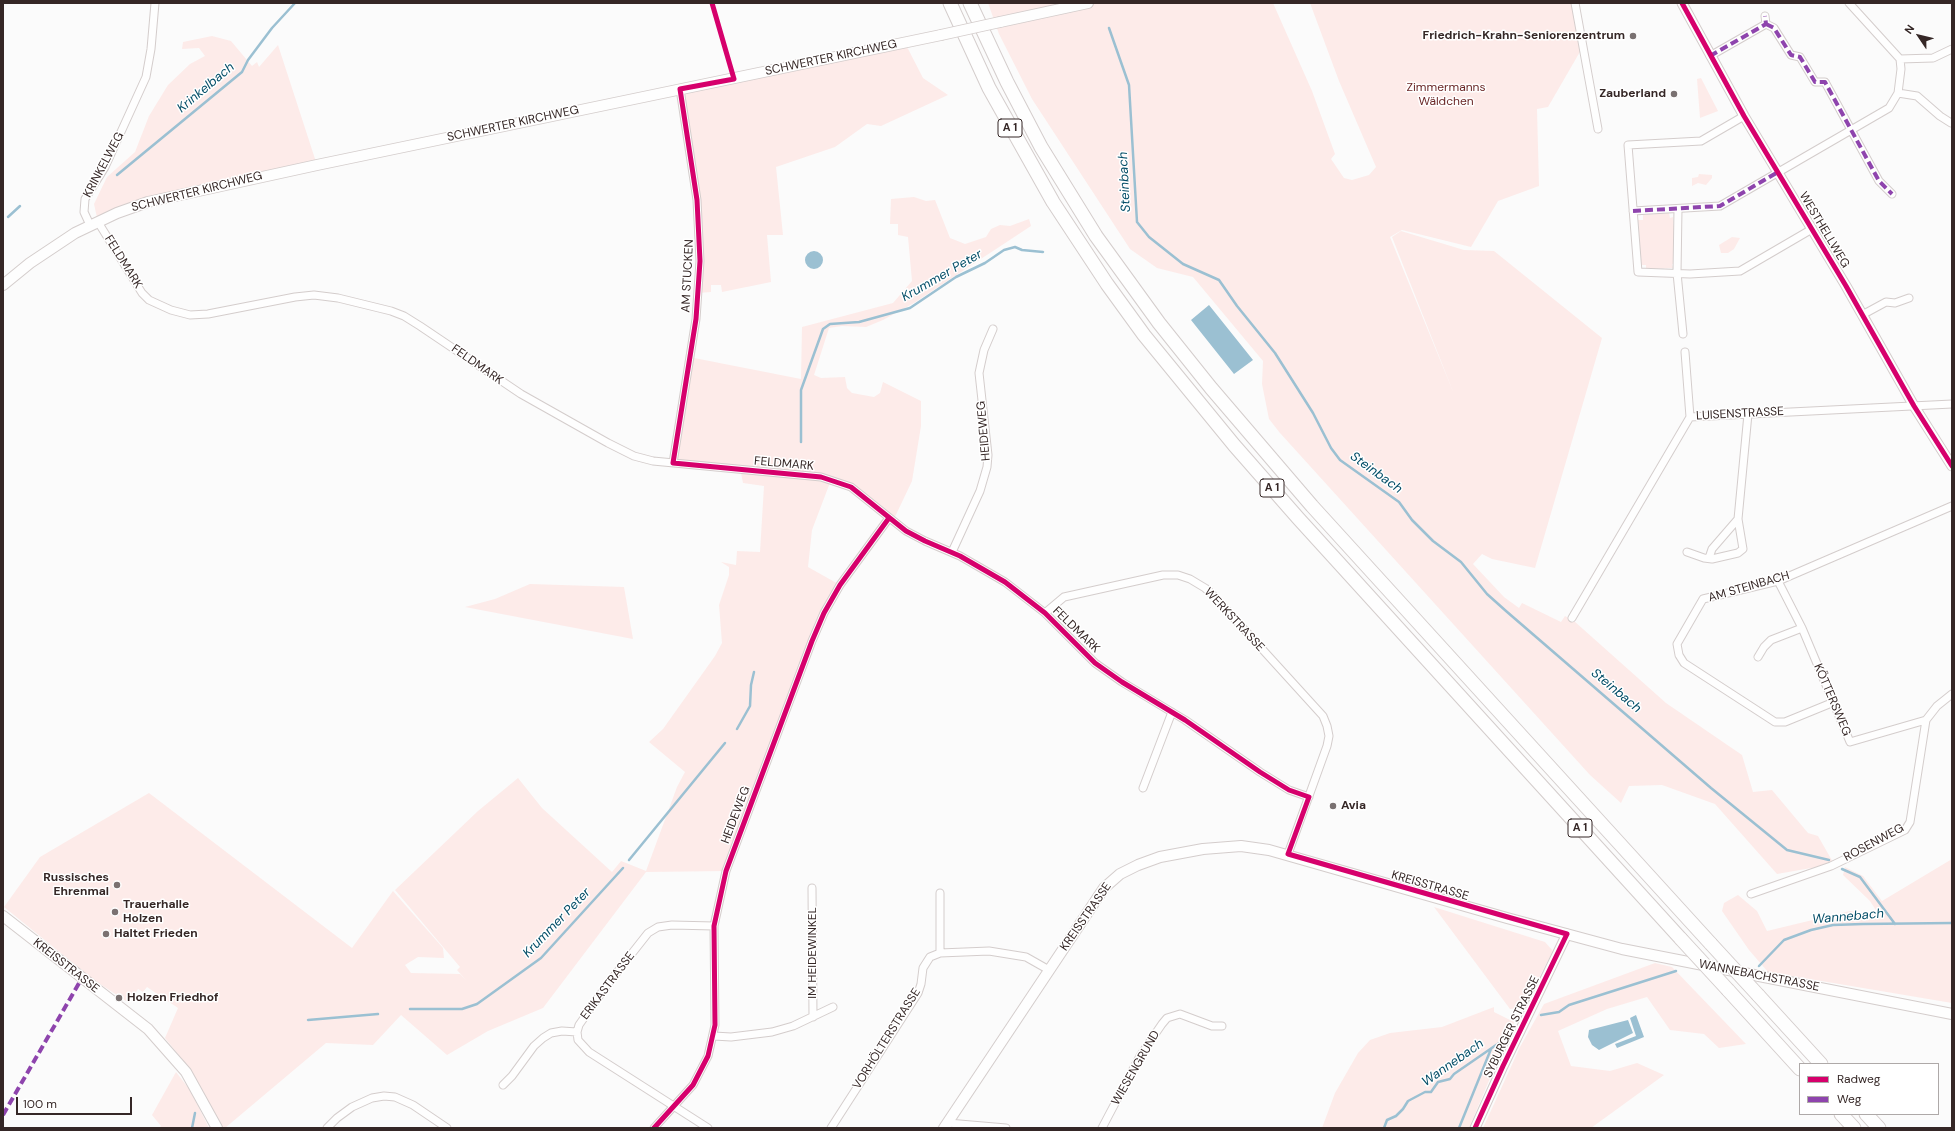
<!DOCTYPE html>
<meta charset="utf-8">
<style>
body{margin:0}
#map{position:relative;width:1955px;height:1131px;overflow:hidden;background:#fbfbfb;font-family:"DM Sans",sans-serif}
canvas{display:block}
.frame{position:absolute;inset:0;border:4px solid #352726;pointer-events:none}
.legend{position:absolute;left:1799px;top:1063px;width:140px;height:52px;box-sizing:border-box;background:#fff;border:1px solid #aea9a8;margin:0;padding:5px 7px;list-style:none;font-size:12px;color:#352726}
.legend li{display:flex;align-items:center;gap:8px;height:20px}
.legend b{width:20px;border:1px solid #aea9a8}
.north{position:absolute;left:1899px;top:16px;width:40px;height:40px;-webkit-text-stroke:3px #fff;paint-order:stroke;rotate:305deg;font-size:11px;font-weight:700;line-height:16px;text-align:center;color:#352726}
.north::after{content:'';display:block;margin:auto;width:14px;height:18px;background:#352726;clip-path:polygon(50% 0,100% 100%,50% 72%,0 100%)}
.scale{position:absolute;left:16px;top:1097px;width:116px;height:18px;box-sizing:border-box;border:2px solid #352726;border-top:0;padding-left:5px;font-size:12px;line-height:14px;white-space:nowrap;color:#352726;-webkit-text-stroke:3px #fff;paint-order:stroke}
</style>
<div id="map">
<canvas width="1955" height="1131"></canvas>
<div class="frame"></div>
<ul class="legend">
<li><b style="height:5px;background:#d6006c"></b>Radweg</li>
<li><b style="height:5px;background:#8e44ad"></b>Weg</li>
</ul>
<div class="north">N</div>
<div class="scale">100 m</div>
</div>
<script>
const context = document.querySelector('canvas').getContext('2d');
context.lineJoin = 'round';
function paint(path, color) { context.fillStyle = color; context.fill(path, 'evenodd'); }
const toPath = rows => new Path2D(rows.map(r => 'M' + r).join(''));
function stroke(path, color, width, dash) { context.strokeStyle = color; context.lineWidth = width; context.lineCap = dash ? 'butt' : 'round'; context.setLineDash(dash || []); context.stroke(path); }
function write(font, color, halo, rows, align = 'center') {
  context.font = font + ' "DM Sans",sans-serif'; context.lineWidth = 3; context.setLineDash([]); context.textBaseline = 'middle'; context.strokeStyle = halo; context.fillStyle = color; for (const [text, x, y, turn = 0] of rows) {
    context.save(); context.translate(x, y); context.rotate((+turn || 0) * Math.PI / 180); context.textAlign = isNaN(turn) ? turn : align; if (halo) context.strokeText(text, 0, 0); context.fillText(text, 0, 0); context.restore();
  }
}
paint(toPath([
 [988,3,1273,3,1312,91,1335,154,1331,159,1344,178,1352,180,1369,175,1376,167,1339,81,1310,3,1572,3,1581,50,1548,107,1537,109,1539,186,1498,201,1471,247,1402,230,1390,237,1454,394,1392,237,1401,231,1464,250,1494,251,1602,338,1535,568,1492,559,1482,554,1473,564,1504,597,1519,608,1522,603,1561,622,1565,616,1574,621,1666,703,1742,755,1753,792,1772,790,1808,833,1818,836,1834,864,1777,874,1715,804,1662,785,1629,786,1621,803,1590,775,1280,433,1269,419,1262,384,1263,361,1193,277,1157,268,1130,249,1032,99,999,34],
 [212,36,231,41,252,66,257,62,259,67,278,45,317,165,148,202,98,222,94,204,107,177,135,152,149,116,168,85,190,64,205,56,199,48,182,49,183,42],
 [905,43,923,78,948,95,881,126,867,124,835,147,776,167,783,235,767,235,771,282,722,292,721,285,711,285,711,292,698,293,700,235,680,89],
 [1701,78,1718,111,1700,118,1697,79],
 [1699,174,1712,175,1712,178,1706,185,1698,183,1692,186,1692,178,1698,177],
 [914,197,926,201,935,200,950,238,965,244,986,237,991,229,1000,225,1010,226,1029,219,1031,226,914,303,883,320,866,327,842,326,829,328,814,375,821,378,845,377,847,388,852,393,874,397,880,393,883,382,921,401,921,426,912,481,893,521,859,492,831,480,812,530,808,567,840,585,824,613,726,871,646,872,543,1008,488,1031,447,1055,401,1015,373,1045,326,1043,225,1128,222,1128,189,1068,165,1038,178,1008,147,987,143,992,138,989,129,1003,94,980,4,907,40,857,149,793,352,948,393,891,443,948,444,958,418,957,405,965,411,973,460,974,466,980,457,970,460,967,395,890,478,811,518,778,542,808,612,872,621,861,646,871,677,787,685,772,649,742,663,729,715,656,722,643,719,605,729,575,729,567,721,562,736,565,737,551,760,552,764,486,743,483,741,473,784,474,673,463,689,357,801,379,802,327,893,303,912,281,908,237,898,235,898,224,890,224,891,199],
 [1669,213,1670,218,1673,217,1676,263,1672,264,1673,268,1646,269,1646,265,1641,265,1638,220,1643,220,1643,215],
 [1732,237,1740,238,1734,249,1728,253,1721,253,1719,245],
 [530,584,624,587,633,639,465,607,495,599],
 [1952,859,1952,1003,1768,972,1749,950,1722,911,1724,903,1738,895,1757,911,1767,931,1850,911,1879,915,1870,901,1843,875,1845,867,1863,876,1882,901],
 [1434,907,1545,942,1553,951,1523,1008,1510,1009],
 [1655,963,1672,967,1746,1044,1719,1048,1704,1034,1670,1030,1647,997,1607,1009,1558,1031,1571,1066,1610,1071,1637,1063,1664,1075,1591,1128,1483,1128,1520,1047,1544,1004],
 [1494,1007,1494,1012,1514,1022,1509,1044,1499,1057,1469,1128,1322,1128,1335,1093,1358,1053,1370,1040,1390,1033,1442,1027],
 [176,1072,190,1090,209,1128,159,1128,161,1126,152,1115]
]), '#fdebe9');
paint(toPath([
 '805 260a9 9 0 1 1 18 0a9 9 0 1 1-18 0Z',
 [1209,305,1253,360,1234,374,1191,320],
 [1636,1015,1644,1037,1617,1048,1615,1044,1636,1036,1630,1018],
 [1628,1020,1633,1033,1599,1050,1592,1045,1588,1037,1589,1030]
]), '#9bc0d2');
stroke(toPath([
 [1109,28,1129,85,1137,222,1149,237,1183,264,1219,280,1237,306,1275,353,1313,413,1331,448,1340,460,1399,502,1412,520,1433,541,1461,562,1487,594,1506,611,1711,788,1787,850,1829,860],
 [117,175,242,72,248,60,272,28,295,3],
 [8,217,20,206],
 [801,442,801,390,823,329,830,324,859,322,910,308,956,277,985,263,1004,250,1015,247,1022,250,1043,252],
 [737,729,750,706,751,685,754,672],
 [629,860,725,743],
 [1842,869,1860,877,1895,924],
 [1759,966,1784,940,1811,930,1833,925,1863,924,1952,923],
 [410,1009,462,1009,477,1004,541,958,623,868],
 [1541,1015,1559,1012,1569,1005,1676,971],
 [308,1020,378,1014],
 [192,1128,195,1113],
 [1384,1128,1387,1120,1396,1116,1403,1109,1408,1101,1425,1092,1431,1092,1438,1082,1450,1079,1454,1074,1499,1043],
 [1459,1128,1491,1049]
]), '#9bc0d2', 2.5);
const minor = toPath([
 [1575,3,1598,129],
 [1766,24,1774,28,1791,55,1800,57,1815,82,1825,82,1879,181,1892,194],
 [1710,56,1766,24,1765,16],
 [1900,59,1933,58,1952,49],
 [1898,93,1917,96,1940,116,1951,123],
 [1744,116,1701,141,1628,145,1638,272,1690,274,1740,271,1812,229],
 [1678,209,1677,273,1683,334],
 [1633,211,1720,206,1889,108,1898,93,1901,69,1900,59,1849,3],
 [98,222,142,293,149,300,171,310,190,315,208,314,295,297,314,295,338,298,391,311,404,316,420,326,521,394,608,443,634,456,653,461,821,477,851,487,906,531,925,541,960,556,1005,582,1045,613,1095,663,1122,682,1185,720,1260,772,1289,790,1309,797],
 [90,225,84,212,85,199,105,167,146,77,151,49,155,3],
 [1862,315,1886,302,1895,303,1909,298],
 [1685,352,1690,417],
 [1690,417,1952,404],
 [673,463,696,319,700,261,697,200,680,89],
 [1738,519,1743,549,1738,553,1712,559,1710,555,1712,549,1738,519,1748,414],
 [952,552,980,491,987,467,988,455,979,373,984,350,993,329],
 [1687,552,1704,558,1712,559],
 [1778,581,1802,628,1850,742,1926,720],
 [1045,613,1064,597,1163,575,1178,575,1190,579,1205,588,1213,595,1323,716,1327,726,1329,736,1327,746,1288,854],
 [1572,618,1690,417],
 [1758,657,1764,647,1771,640,1802,628],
 [1834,702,1785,722,1775,722,1684,663,1679,655,1677,644,1703,599,1778,581,1952,506],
 [1143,788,1172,712],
 [812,888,813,1017],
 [1751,894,1831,866,1905,830,1910,822,1926,720,1937,706,1952,694],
 [940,953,940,893],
 [714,1036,731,1037,772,1032,793,1026,833,1007],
 [503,1085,512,1076,534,1046,543,1038,551,1033,562,1031,577,1032],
 [948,1123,1006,1128],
 [327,1128,337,1118,352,1107,372,1098,384,1096,395,1097,413,1105,447,1128],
 [654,1128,693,1085,708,1056,715,1025,714,926,726,871,812,641,824,613,840,585,889,518],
 [708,1128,589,1052,578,1040,577,1032,579,1025,607,985,648,933,658,927,672,925,714,926],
 [831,1128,918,993,921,984,923,968,930,957,940,953,989,951,1026,957,1049,970],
 [1102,1128,1140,1056,1162,1024,1167,1018,1180,1014,1212,1026,1222,1026]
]);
const tertiary = toPath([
 [1682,3,1744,116,1846,286,1914,406,1952,466],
 [1475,1128,1503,1066,1567,934]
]);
const secondary = toPath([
 [1000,22,1088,3],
 [3,285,30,263,75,233,117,213,148,202,317,165,941,35],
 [3,916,148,1029,186,1072,217,1128],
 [944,1128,1104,888,1120,874,1138,865,1160,857,1203,849,1241,846,1269,850,1507,918,1622,949,1952,1014]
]);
const motorway = toPath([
 [950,3,989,88,1053,202,1107,284,1144,335,1234,445,1298,518,1681,939],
 [970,3,1007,82,1041,147,1096,236,1159,323,1211,388,1312,506,1711,944],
 [1728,990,1800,1069],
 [1758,995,1821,1064],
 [1841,1114,1854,1128],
 [1866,1114,1879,1128]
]);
stroke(minor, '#d4cdcc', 9);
stroke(tertiary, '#d4cdcc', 11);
stroke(secondary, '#d4cdcc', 12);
stroke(motorway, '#d4cdcc', 15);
stroke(minor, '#fefefe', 7);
stroke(tertiary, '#fefefe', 9);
stroke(secondary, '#fefefe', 10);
stroke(motorway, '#fefefe', 13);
const secondaryBridge = toPath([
 [941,35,1000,22]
]);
const motorwayBridge = toPath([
 [1681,939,1728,990],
 [1711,944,1758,995]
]);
stroke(secondaryBridge, '#d4cdcc', 12, []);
stroke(motorwayBridge, '#d4cdcc', 15, []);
stroke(secondaryBridge, '#fefefe', 10);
stroke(motorwayBridge, '#fefefe', 13);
stroke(toPath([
 [1766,24,1774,28,1791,55,1800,57,1815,82,1825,82,1879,181,1892,194],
 [1710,56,1766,24,1765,16],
 [1633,211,1720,206,1778,172],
 [3,1115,82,978]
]), '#8e44ad', 4, [8, 4]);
stroke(toPath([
 [712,3,734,79,680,89,697,200,700,261,696,319,673,463,821,477,851,487,906,531,925,541,960,556,1005,582,1045,613,1095,663,1122,682,1185,720,1260,772,1289,790,1309,797,1288,854,1567,934,1503,1066,1475,1128],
 [1682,3,1744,116,1846,286,1914,406,1952,466],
 [654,1128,693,1085,708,1056,715,1025,714,926,726,871,812,641,824,613,840,585,889,518]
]), '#d6006c', 5);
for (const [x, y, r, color] of [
 [1633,36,4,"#7a7171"],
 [1674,94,4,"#7a7171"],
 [1333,806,4,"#7a7171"],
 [117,885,4,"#7a7171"],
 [115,912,4,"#7a7171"],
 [106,934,4,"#7a7171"],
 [119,998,4,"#7a7171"]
]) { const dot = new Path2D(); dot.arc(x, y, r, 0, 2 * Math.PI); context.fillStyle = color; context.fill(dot); stroke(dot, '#fff', 1.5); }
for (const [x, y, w] of [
 [1010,128,24],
 [1272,488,24],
 [1580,828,24]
]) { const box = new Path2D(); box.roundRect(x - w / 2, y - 9, w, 18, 3); context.fillStyle = '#fff'; context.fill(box); stroke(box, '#352726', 1); }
write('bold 11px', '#352726', null, [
 ["A 1",1010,128],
 ["A 1",1272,488],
 ["A 1",1580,828]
]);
write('bold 12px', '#352726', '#fff', [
 ["Friedrich-Krahn-Seniorenzentrum",1625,36,"right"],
 ["Zauberland",1666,94,"right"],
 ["Avia",1341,806],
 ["Russisches",109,878,"right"],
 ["Ehrenmal",109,892,"right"],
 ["Trauerhalle",123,905],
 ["Holzen",123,919],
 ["Haltet Frieden",114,934],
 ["Holzen Friedhof",127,998]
], 'left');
write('12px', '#352726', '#fff', [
 ["SCHWERTER KIRCHWEG",831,58,-12],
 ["SCHWERTER KIRCHWEG",513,124,-12],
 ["KRINKELWEG",104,165,-62],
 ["SCHWERTER KIRCHWEG",197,192,-14],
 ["WESTHELLWEG",1824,230,59],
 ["FELDMARK",123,262,58],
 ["AM STUCKEN",688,276,-87],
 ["FELDMARK",477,365,35],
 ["LUISENSTRASSE",1740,414,-3],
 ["HEIDEWEG",984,431,-95],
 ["FELDMARK",784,464,5],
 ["AM STEINBACH",1749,587,-16],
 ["WERKSTRASSE",1234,620,47],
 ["FELDMARK",1076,630,44],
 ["KÖTTERSWEG",1832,700,67],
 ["HEIDEWEG",736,815,-69],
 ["ROSENWEG",1874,843,-28],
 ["KREISSTRASSE",1430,886,16],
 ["KREISSTRASSE",1086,917,-55],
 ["IM HEIDEWINKEL",813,953,-90],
 ["KREISSTRASSE",66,966,38],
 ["WANNEBACHSTRASSE",1759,976,11],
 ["ERIKASTRASSE",608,986,-53],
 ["SYBURGER STRASSE",1512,1027,-64],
 ["VORHÖLTERSTRASSE",887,1039,-58],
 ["WIESENGRUND",1136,1068,-60]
]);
write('12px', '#6b2828', '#fff', [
 ["Zimmermanns",1446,88],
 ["Wäldchen",1446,102]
]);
write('italic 13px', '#034d67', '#fff', [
 ["Krinkelbach",206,88,-40],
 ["Steinbach",1125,182,-93],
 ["Krummer Peter",942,276,-30],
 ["Steinbach",1376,473,36],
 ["Steinbach",1616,691,40],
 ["Wannebach",1848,917,-5],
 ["Krummer Peter",557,923,-46],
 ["Wannebach",1453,1063,-35]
]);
</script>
